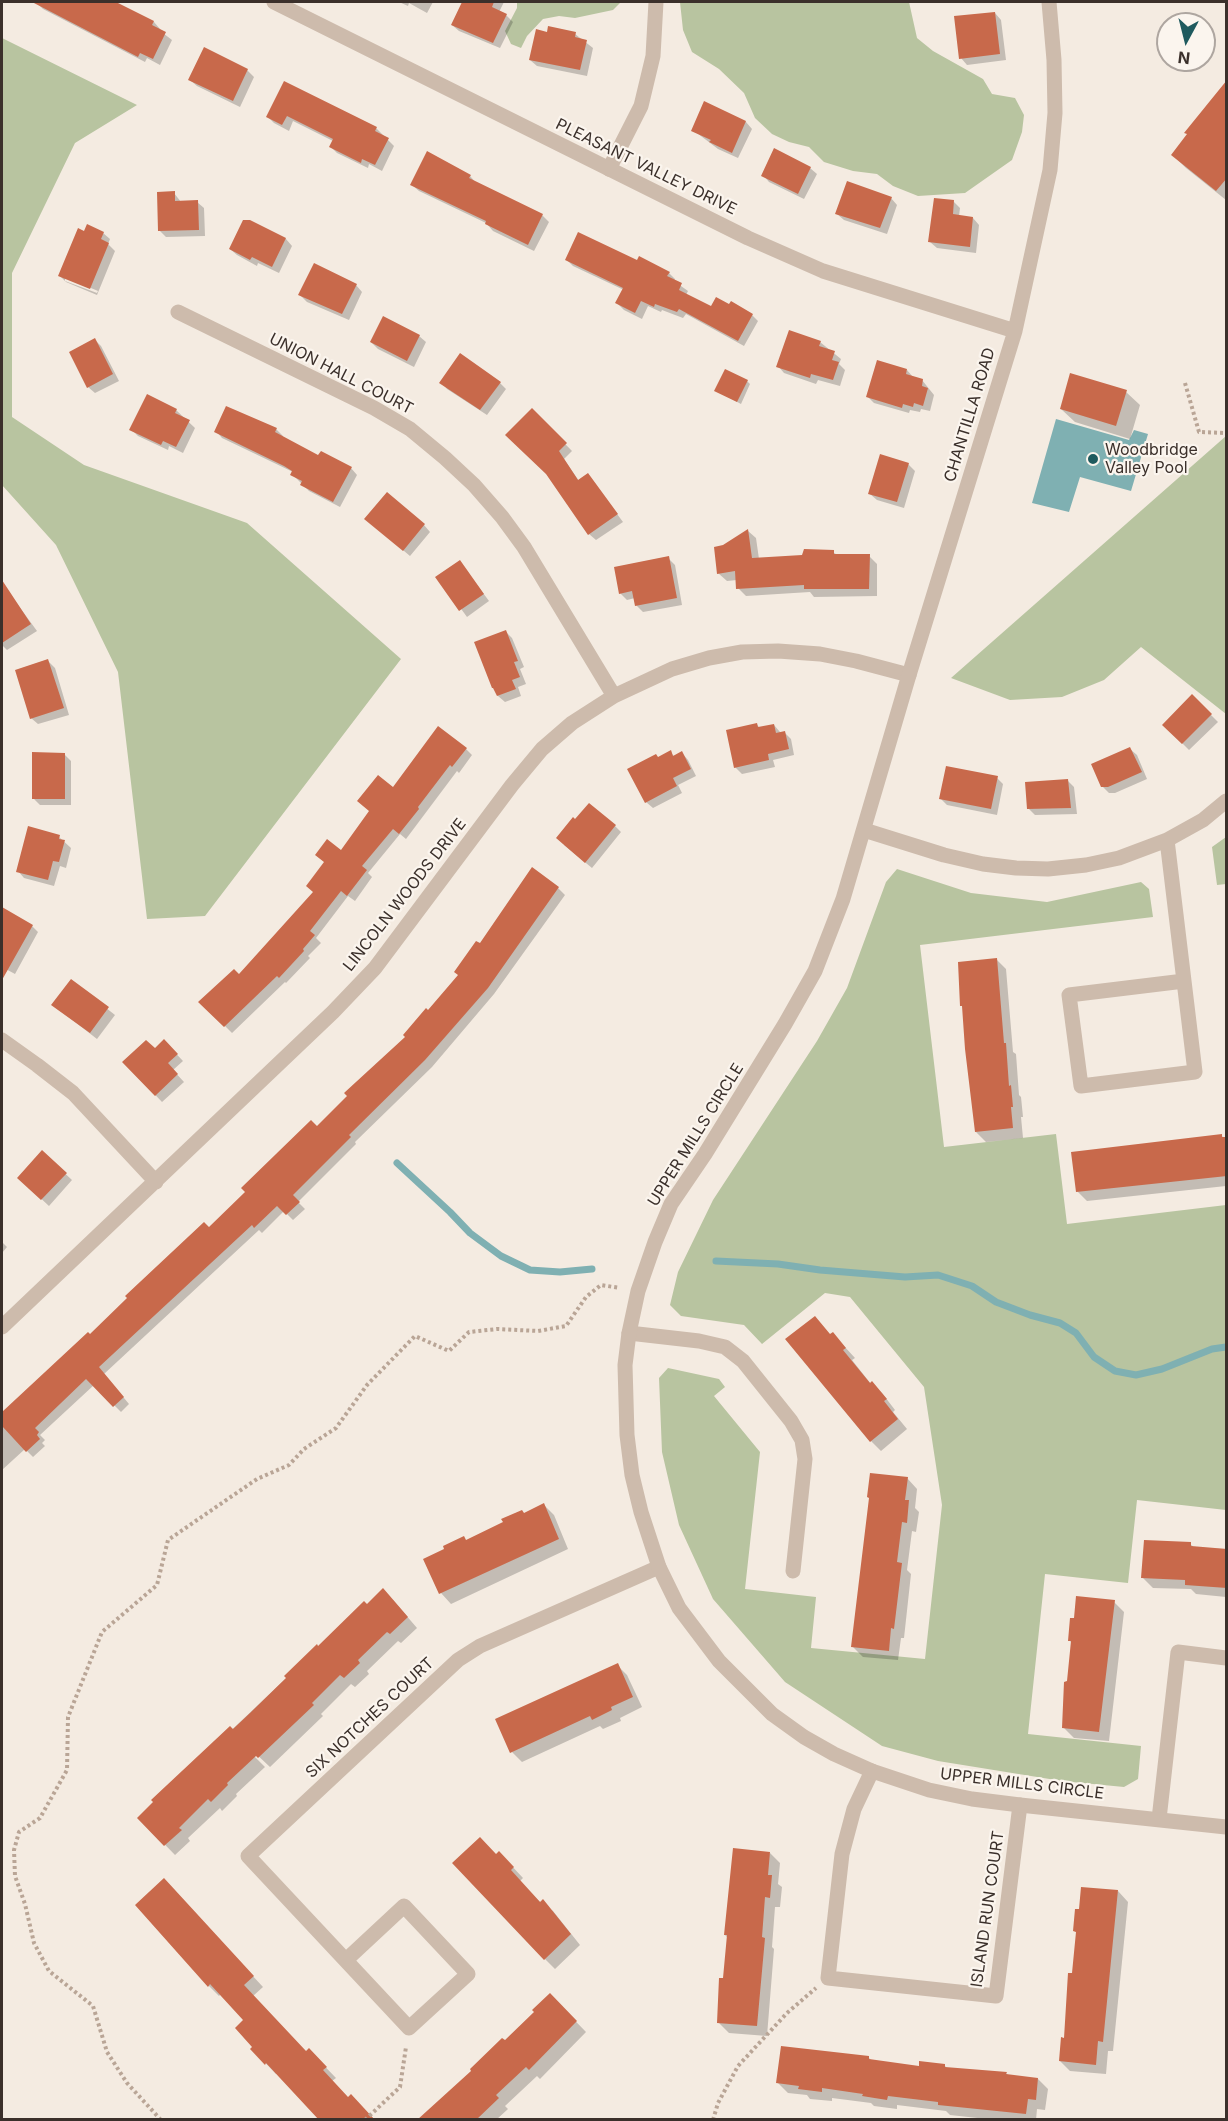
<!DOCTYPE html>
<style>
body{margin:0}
#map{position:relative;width:1228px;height:2121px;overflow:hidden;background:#f4ebe1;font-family:Inter,sans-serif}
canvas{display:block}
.frame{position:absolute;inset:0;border:3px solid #3b302b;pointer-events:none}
.north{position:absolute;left:1156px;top:12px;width:60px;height:60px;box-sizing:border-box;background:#fbf5ee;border:2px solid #aea6a0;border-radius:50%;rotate:187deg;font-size:16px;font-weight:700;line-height:24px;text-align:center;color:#3b302b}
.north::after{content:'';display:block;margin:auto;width:21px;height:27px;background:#1f5a5e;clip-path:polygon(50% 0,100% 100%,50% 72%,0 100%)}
</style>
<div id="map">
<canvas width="1228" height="2121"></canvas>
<div class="frame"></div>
<div class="north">N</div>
</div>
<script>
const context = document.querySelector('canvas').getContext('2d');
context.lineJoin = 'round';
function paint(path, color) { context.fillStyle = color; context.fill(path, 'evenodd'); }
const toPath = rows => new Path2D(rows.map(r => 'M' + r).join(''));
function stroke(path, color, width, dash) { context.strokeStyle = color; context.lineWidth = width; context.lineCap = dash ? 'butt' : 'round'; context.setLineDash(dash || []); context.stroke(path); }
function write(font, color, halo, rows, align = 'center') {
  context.font = font + ' Inter,sans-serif'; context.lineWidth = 4.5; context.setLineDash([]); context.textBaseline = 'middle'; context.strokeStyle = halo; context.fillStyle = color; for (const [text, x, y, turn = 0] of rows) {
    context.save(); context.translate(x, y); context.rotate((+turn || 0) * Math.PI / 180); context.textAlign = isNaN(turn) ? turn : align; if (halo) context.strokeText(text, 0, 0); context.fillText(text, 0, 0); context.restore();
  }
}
paint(toPath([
 [517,2,621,2,613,10,575,18,559,16,543,19,527,36,521,48,511,44,505,31,517,8],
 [680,2,909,2,917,38,933,51,983,79,992,94,1015,98,1024,115,1022,132,1012,160,965,193,918,196,893,186,877,174,853,171,824,162,809,147,789,142,772,134,755,118,744,93,719,69,692,52,683,30],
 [2,38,137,105,75,143,12,273,12,417,84,465,247,523,401,659,205,916,147,919,118,672,56,545,2,485],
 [1226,436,1226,714,1141,647,1104,680,1062,697,1010,700,951,678],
 [1226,837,1226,884,1217,885,1212,847],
 [897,869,971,893,1047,902,1141,882,1149,889,1153,917,920,945,944,1147,1056,1134,1067,1224,1226,1205,1226,1510,1137,1500,1128,1583,1045,1574,1028,1734,1141,1746,1138,1779,1124,1787,1062,1781,938,1761,882,1746,785,1682,713,1599,679,1525,662,1452,659,1378,668,1368,719,1379,725,1387,714,1396,760,1452,745,1589,816,1597,811,1648,925,1659,942,1505,924,1387,850,1297,825,1293,762,1344,744,1325,681,1316,670,1305,678,1272,713,1200,817,1041,847,988,886,882]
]), '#b8c4a0');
paint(toPath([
 [1056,419,1129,440,1134,430,1148,434,1131,491,1080,477,1069,512,1032,503]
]), '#7fb0b2');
paint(toPath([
 [36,2,109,2,154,22,160,29,159,30,172,40,160,65,147,58,145,62,43,9],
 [399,2,433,2,427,13,409,3,408,6],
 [463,2,504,2,499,12,506,15,513,22,500,48,459,31,452,25],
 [995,13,1001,20,1006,60,967,65,961,58],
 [548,33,575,34,593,48,587,76,537,66,530,60],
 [247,70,254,77,240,107,197,86,190,80],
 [285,83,376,128,394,146,382,171,369,164,368,168,337,153,331,147,333,141,293,121,289,131,274,123,268,117],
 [1226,89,1226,200,1186,168,1173,155],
 [705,103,746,122,752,129,738,158,718,149,693,130],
 [810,168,817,174,804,199,769,182,763,175],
 [470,176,477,184,542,215,549,222,534,251,493,231,486,223,419,191,412,185],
 [174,193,181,202,197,202,204,208,205,236,166,237,159,230],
 [891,198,897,205,887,234,844,220,837,214],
 [953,201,960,208,959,216,973,218,979,225,976,253,937,248,930,242],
 [250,222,286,239,292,246,279,273,258,263,257,266,237,255,230,249],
 [85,233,103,233,110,239,108,244,115,251,97,295,66,282,60,276],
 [65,277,98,291,97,293,65,281],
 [566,259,638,262,669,273,675,279,674,281,688,291,686,295,712,308,752,315,758,321,744,346,686,314,683,318,662,310,661,312,648,306,642,319,624,310,617,303,624,290,573,266],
 [356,285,362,292,349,320,307,302,300,295],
 [419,336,426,342,414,367,378,349,371,342],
 [95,340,101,346,119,381,95,393,88,387],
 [820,342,841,359,839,364,845,370,840,386,818,380,816,384,784,373,778,366],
 [907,370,913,377,922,380,934,395,930,411,921,409,920,412,910,410,909,413,874,403,868,397],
 [747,381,750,384,741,404,716,391],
 [441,382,500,383,506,389,487,415,447,389],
 [1126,392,1140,405,1130,439,1075,422,1061,409],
 [176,410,195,428,183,453,169,446,168,450,138,436,131,429],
 [532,410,572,451,564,459,579,481,588,475,623,522,596,540,589,534],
 [276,429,283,436,282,438,319,457,351,468,357,475,340,507,309,491,292,474,293,472,222,438,216,431],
 [908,464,915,471,904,508,877,500,870,494],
 [373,525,424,525,430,532,410,556],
 [748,531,756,538,759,559,803,557,833,552,837,555,869,556,877,564,877,596,814,597,810,592,746,596,738,588,737,580,727,581,718,573,724,547],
 [668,558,675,565,682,605,643,612,636,605,635,598,627,600,620,593],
 [460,562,489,601,467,617,438,577],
 [2,583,37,631,7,650,2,645],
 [506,632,512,638,524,667,520,669,526,684,518,687,521,696,505,702,498,696],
 [48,661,55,668,69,715,38,724,31,718],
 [1192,696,1218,722,1189,750,1164,725],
 [757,725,760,728,774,725,780,732,784,732,791,739,794,755,773,760,775,767,742,774,735,767],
 [466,749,472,755,459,773,457,771,406,839,400,834,368,873,372,877,355,901,348,896,316,938,321,943,308,956,310,958,286,983,285,982,232,1033,201,1002,239,976,315,893,341,852,393,789],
 [1130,749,1137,755,1147,779,1115,793,1109,793,1102,786],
 [670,752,675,757,682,753,688,760,696,776,678,785,682,793,653,808,646,802,659,758],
 [64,754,71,761,71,805,40,805,34,799],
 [997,778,1003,784,997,815,947,805,941,799],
 [1068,781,1074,787,1077,814,1035,815,1028,808],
 [615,826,621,832,592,868,564,845],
 [59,837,71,848,66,868,60,866,54,886,24,878,18,871],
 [558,888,565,895,494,994,432,1067,355,1142,356,1144,298,1202,305,1209,293,1220,284,1211,262,1233,259,1230,104,1374,129,1404,121,1412,94,1385,40,1435,45,1440,42,1443,45,1446,33,1457,25,1449,2,1470,2,1414,88,1334,90,1336,209,1229,317,1128,407,1037,460,975,480,945],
 [2,910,32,926,38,932,15,974,2,967],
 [996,959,1006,969,1013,1052,1016,1054,1019,1095,1021,1097,1023,1117,1021,1117,1023,1138,986,1142,976,1132],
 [72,981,115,1015,97,1039,53,1005],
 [164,1041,183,1061,173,1070,184,1082,162,1102,124,1062,155,1050],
 [1221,1136,1226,1138,1226,1186,1087,1201,1077,1191],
 [43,1153,72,1180,49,1206,19,1178],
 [2,1242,7,1247,2,1253],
 [833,1334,855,1358,852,1360,871,1384,882,1393,895,1410,893,1412,907,1429,881,1451,871,1441,831,1335],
 [907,1478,917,1489,915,1508,919,1512,916,1532,912,1531,907,1570,911,1574,904,1638,901,1638,898,1660,863,1657,853,1647],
 [544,1505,554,1515,568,1549,451,1604,441,1593,425,1560],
 [1190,1544,1195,1548,1226,1549,1226,1597,1196,1594,1191,1589,1153,1588,1143,1578],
 [393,1600,417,1628,401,1643,398,1641,367,1671,369,1674,355,1687,351,1684,321,1714,323,1716,270,1767,254,1752,252,1754,265,1767,236,1794,237,1796,222,1811,220,1808,188,1838,190,1841,175,1855,139,1818,318,1648,367,1606],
 [1114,1602,1124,1612,1109,1741,1074,1738,1064,1728,1072,1643,1069,1640],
 [617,1665,627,1675,642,1707,620,1718,621,1721,603,1729,600,1726,522,1762,512,1752],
 [770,1853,780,1863,778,1884,782,1887,780,1907,775,1907,772,1947,774,1949,767,2036,729,2033,719,2023,728,1938,725,1935],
 [496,1856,509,1863,523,1878,520,1881,541,1903,553,1911,580,1945,555,1969,545,1959],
 [174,1891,263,1987,253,1996,306,2053,309,2050,336,2078,332,2081,349,2099,277,2072,276,2074,252,2049,254,2047,245,2021,221,1994,219,1996,209,1986,137,1905],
 [1118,1891,1128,1902,1113,2051,1108,2051,1106,2074,1070,2071,1060,2061,1066,2039,1073,1975,1077,1933,1075,1931],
 [550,1995,586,2032,540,2079,537,2076,505,2106,508,2109,496,2120,428,2120,473,2071,536,2012],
 [869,2058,871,2060,920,2067,944,2065,948,2069,1006,2073,1009,2076,1038,2079,1048,2089,1045,2110,1037,2109,1036,2120,996,2120,950,2115,946,2111,897,2105,897,2109,874,2106,871,2103,832,2098,832,2101,810,2099,807,2095,788,2093,778,2083]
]), '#0003');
stroke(toPath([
 [397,1163,450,1212,470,1233,501,1256,530,1270,560,1272,592,1269],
 [716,1261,778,1264,820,1270,905,1277,938,1275,972,1286,996,1302,1030,1315,1060,1323,1076,1333,1094,1357,1115,1371,1136,1375,1162,1369,1212,1349,1226,1347]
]), '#7fb0b2', 7);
paint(toPath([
 [32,2,116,2,154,21,152,25,166,32,153,59,140,53,138,57],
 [462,2,494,2,492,7,507,14,493,43,451,25],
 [995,12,1000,54,959,59,954,16],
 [548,26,576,32,575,37,587,40,580,70,529,60,536,29,547,32],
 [204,47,248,69,233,101,188,80],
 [1227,80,1227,178,1216,191,1171,155,1187,134,1184,133],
 [284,81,377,127,375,131,389,138,375,165,362,159,361,163,329,147,333,139,287,116,282,125,266,117],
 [704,101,746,121,732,153,709,142,711,140,691,131],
 [774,148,811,167,798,194,761,176],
 [427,151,471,175,469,178,543,214,528,245,485,224,486,221,410,185],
 [847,181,892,197,880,228,835,214],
 [175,191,175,201,198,200,199,230,158,231,157,192],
 [934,198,954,200,953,214,973,217,970,247,928,242],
 [243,220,250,220,286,238,272,267,252,257,250,260,229,249],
 [87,224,104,232,101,239,109,243,90,289,58,276,78,228,84,231],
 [578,232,637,260,639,256,670,272,667,276,682,283,679,290,711,306,716,297,729,304,731,301,753,314,738,341,679,309,677,312,655,304,654,307,641,301,635,313,615,303,623,288,565,260],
 [314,263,357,284,342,314,298,295],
 [383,316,420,335,407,361,370,342],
 [789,330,821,341,819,346,835,351,832,360,839,362,833,380,811,374,810,378,776,367],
 [95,338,113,374,87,388,69,352],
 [460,353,501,382,480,410,439,383],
 [877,360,907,369,906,374,923,379,922,386,928,388,923,406,914,403,913,407,903,404,902,408,866,397],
 [725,369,748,380,737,402,714,391],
 [1070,373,1127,390,1116,426,1060,409],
 [147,394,177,409,175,413,190,420,176,447,163,441,161,445,129,430],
 [226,406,277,428,275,432,318,455,321,451,352,467,333,502,300,485,302,481,290,475,292,471,284,466,214,432],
 [532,408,567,443,559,451,578,480,588,473,618,514,588,535,546,474,505,435],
 [880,454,909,463,897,502,868,494],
 [387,492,425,524,403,551,364,519],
 [748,529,752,558,802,555,804,549,834,550,834,554,870,554,869,589,804,589,804,585,736,589,735,571,717,574,714,547,723,545],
 [669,556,677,598,635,606,632,591,619,594,614,567],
 [460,560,484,594,459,611,435,577],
 [2,580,31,624,2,643],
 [506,630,518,661,514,662,520,677,512,680,516,689,497,696,493,688,492,688,474,642],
 [48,659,64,708,30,719,15,670],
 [1192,694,1212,714,1182,744,1162,725],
 [757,723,758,727,774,724,776,733,785,731,789,749,768,754,769,760,734,768,726,730],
 [438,726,467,748,452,767,450,765,418,807,419,809,399,834,393,829,362,866,367,870,347,896,341,891,310,931,315,935,303,949,304,951,279,978,277,976,224,1027,198,1002,234,969,239,974,313,892,306,886,324,862,315,855,327,839,341,850,369,811,357,801,378,775,393,787],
 [1130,747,1142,772,1108,787,1101,787,1091,764],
 [671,750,673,756,682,751,691,769,673,778,677,786,645,803,627,769,656,754,658,757],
 [32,752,65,753,65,799,32,799],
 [946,766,998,776,991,809,939,799],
 [1068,779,1071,808,1027,809,1025,782],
 [589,803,616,825,585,863,556,838,573,817,575,819],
 [28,826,60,835,59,839,65,840,59,862,53,861,48,880,16,872],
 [532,867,559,887,488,988,425,1060,349,1135,351,1137,293,1195,300,1202,286,1215,277,1206,254,1228,252,1225,99,1367,124,1397,113,1407,86,1379,35,1428,39,1432,37,1435,40,1439,26,1452,2,1426,2,1412,88,1332,90,1334,127,1298,125,1296,204,1222,209,1227,245,1192,241,1188,311,1120,317,1126,347,1096,344,1093,405,1037,403,1035,426,1008,428,1010,458,975,454,972,476,941,480,943],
 [2,907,33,925,2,980],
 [997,958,1004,1043,1006,1043,1009,1086,1011,1085,1013,1107,1011,1107,1013,1128,975,1132,965,1049,962,1006,960,1006,958,962],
 [71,979,109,1007,90,1033,51,1005],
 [164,1039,178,1054,168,1063,178,1074,155,1096,122,1062,146,1040,155,1048],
 [1222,1134,1222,1137,1227,1137,1227,1176,1076,1192,1071,1152],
 [42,1150,67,1173,41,1200,17,1178],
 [815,1316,830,1334,833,1332,846,1348,843,1350,870,1383,872,1381,887,1399,884,1401,898,1419,870,1442,785,1339],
 [870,1473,908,1477,905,1500,909,1500,907,1523,902,1522,897,1562,902,1563,894,1629,891,1628,889,1651,851,1647,869,1498,867,1497],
 [544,1503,559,1539,439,1594,423,1559,444,1549,443,1546,464,1536,466,1540,503,1522,501,1519,522,1510,524,1513],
 [1144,1540,1191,1542,1191,1546,1227,1549,1227,1588,1185,1585,1185,1580,1141,1578],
 [383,1588,408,1617,390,1634,387,1632,358,1660,360,1663,344,1678,340,1675,312,1703,314,1705,258,1758,256,1756,227,1783,228,1785,211,1802,208,1799,179,1828,182,1830,164,1846,137,1818,153,1802,151,1800,230,1726,233,1729,250,1713,286,1678,284,1676,317,1644,318,1646,364,1601,367,1604],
 [1076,1596,1115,1600,1099,1732,1062,1728,1064,1682,1067,1681,1071,1641,1068,1641,1070,1618,1074,1618],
 [618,1663,633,1697,611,1707,612,1710,592,1720,590,1716,510,1753,495,1719],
 [480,1837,496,1854,499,1851,514,1867,511,1870,540,1902,543,1899,571,1934,544,1960,452,1863],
 [733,1848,770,1852,768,1875,772,1875,770,1898,765,1897,762,1937,765,1938,757,2026,717,2023,719,1978,723,1978,727,1935,724,1935],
 [164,1878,254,1976,244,1985,306,2051,309,2048,327,2067,323,2070,348,2097,351,2094,375,2120,319,2120,266,2063,265,2065,250,2049,252,2047,235,2028,243,2020,210,1984,208,1987,135,1905],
 [1081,1887,1118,1890,1103,2042,1098,2041,1096,2065,1059,2061,1061,2037,1064,2038,1068,1973,1072,1973,1076,1932,1073,1931,1075,1909,1079,1909],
 [550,1993,577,2021,529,2070,526,2067,496,2095,499,2098,476,2120,417,2120,471,2071,470,2069,502,2038,505,2040,534,2012,532,2010],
 [781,2046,869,2056,869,2059,919,2066,919,2061,945,2064,945,2067,1007,2072,1006,2074,1038,2078,1036,2100,1028,2099,1026,2114,938,2105,938,2102,888,2096,887,2100,862,2096,863,2094,822,2088,822,2092,798,2089,799,2086,776,2083]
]), '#c8694b');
stroke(toPath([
 [1185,383,1199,432,1226,433],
 [161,2120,127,2083,107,2052,93,2006,49,1971,34,1943,25,1904,15,1876,14,1850,19,1832,40,1818,67,1770,68,1717,102,1632,157,1585,168,1540,257,1479,289,1465,304,1449,336,1428,367,1385,415,1336,449,1351,469,1332,497,1329,538,1331,566,1326,586,1297,601,1285,620,1288],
 [365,2120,400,2087,406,2047],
 [713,2120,718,2103,738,2066,787,2013,816,1988]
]), '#b9a596', 4, [3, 3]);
stroke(toPath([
 [609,169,641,106,653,56,656,2],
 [178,312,374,408,410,429,445,458,474,485,502,517,524,547,614,696],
 [864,830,944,855,983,864,1016,868,1048,869,1086,865,1119,858,1167,840,1203,820,1226,801],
 [1167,840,1184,981,1069,995,1081,1086,1195,1072,1184,981],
 [2,1040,37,1065,73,1093,156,1182],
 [2,1327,333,1012,375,968,512,785,542,749,572,723,614,696,672,669,709,658,742,652,778,651,820,654,856,661,909,675],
 [629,1333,699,1341,725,1347,743,1361,791,1421,802,1440,805,1459,793,1571],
 [872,1771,854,1809,842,1854,828,1978,996,1996,1020,1805],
 [1159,1819,1178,1652,1226,1658],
 [346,1960,404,1906,468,1974,409,2028,248,1856,458,1660,480,1646,659,1567]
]), '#cdbbac', 15);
stroke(toPath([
 [274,2,748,238,823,271,1015,331],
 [1049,2,1054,60,1055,113,1050,170,1015,331,909,675,843,899,815,971,785,1024,705,1154,671,1204,655,1242,638,1291,629,1333,625,1365,627,1435,632,1475,641,1512,659,1567,679,1608,719,1661,772,1714,804,1737,834,1754,872,1771,929,1790,972,1799,1020,1805,1226,1827]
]), '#cdbbac', 15);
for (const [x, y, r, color] of [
 [1093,459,6,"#1f5a5e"]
]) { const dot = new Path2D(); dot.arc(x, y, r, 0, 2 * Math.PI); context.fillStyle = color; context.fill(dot); stroke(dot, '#fbf5ee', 2); }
write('16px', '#3b302b', '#fbf5ee', [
 ["PLEASANT VALLEY DRIVE",646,167,26],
 ["UNION HALL COURT",341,374,27],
 ["CHANTILLA ROAD",970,415,-73],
 ["LINCOLN WOODS DRIVE",405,895,-52],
 ["UPPER MILLS CIRCLE",696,1135,-58],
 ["SIX NOTCHES COURT",370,1718,-43],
 ["UPPER MILLS CIRCLE",1022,1784,7],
 ["ISLAND RUN COURT",988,1909,-82]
]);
write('16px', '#3b302b', '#fbf5ee', [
 ["Woodbridge",1105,450],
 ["Valley Pool",1105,468]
], 'left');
</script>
